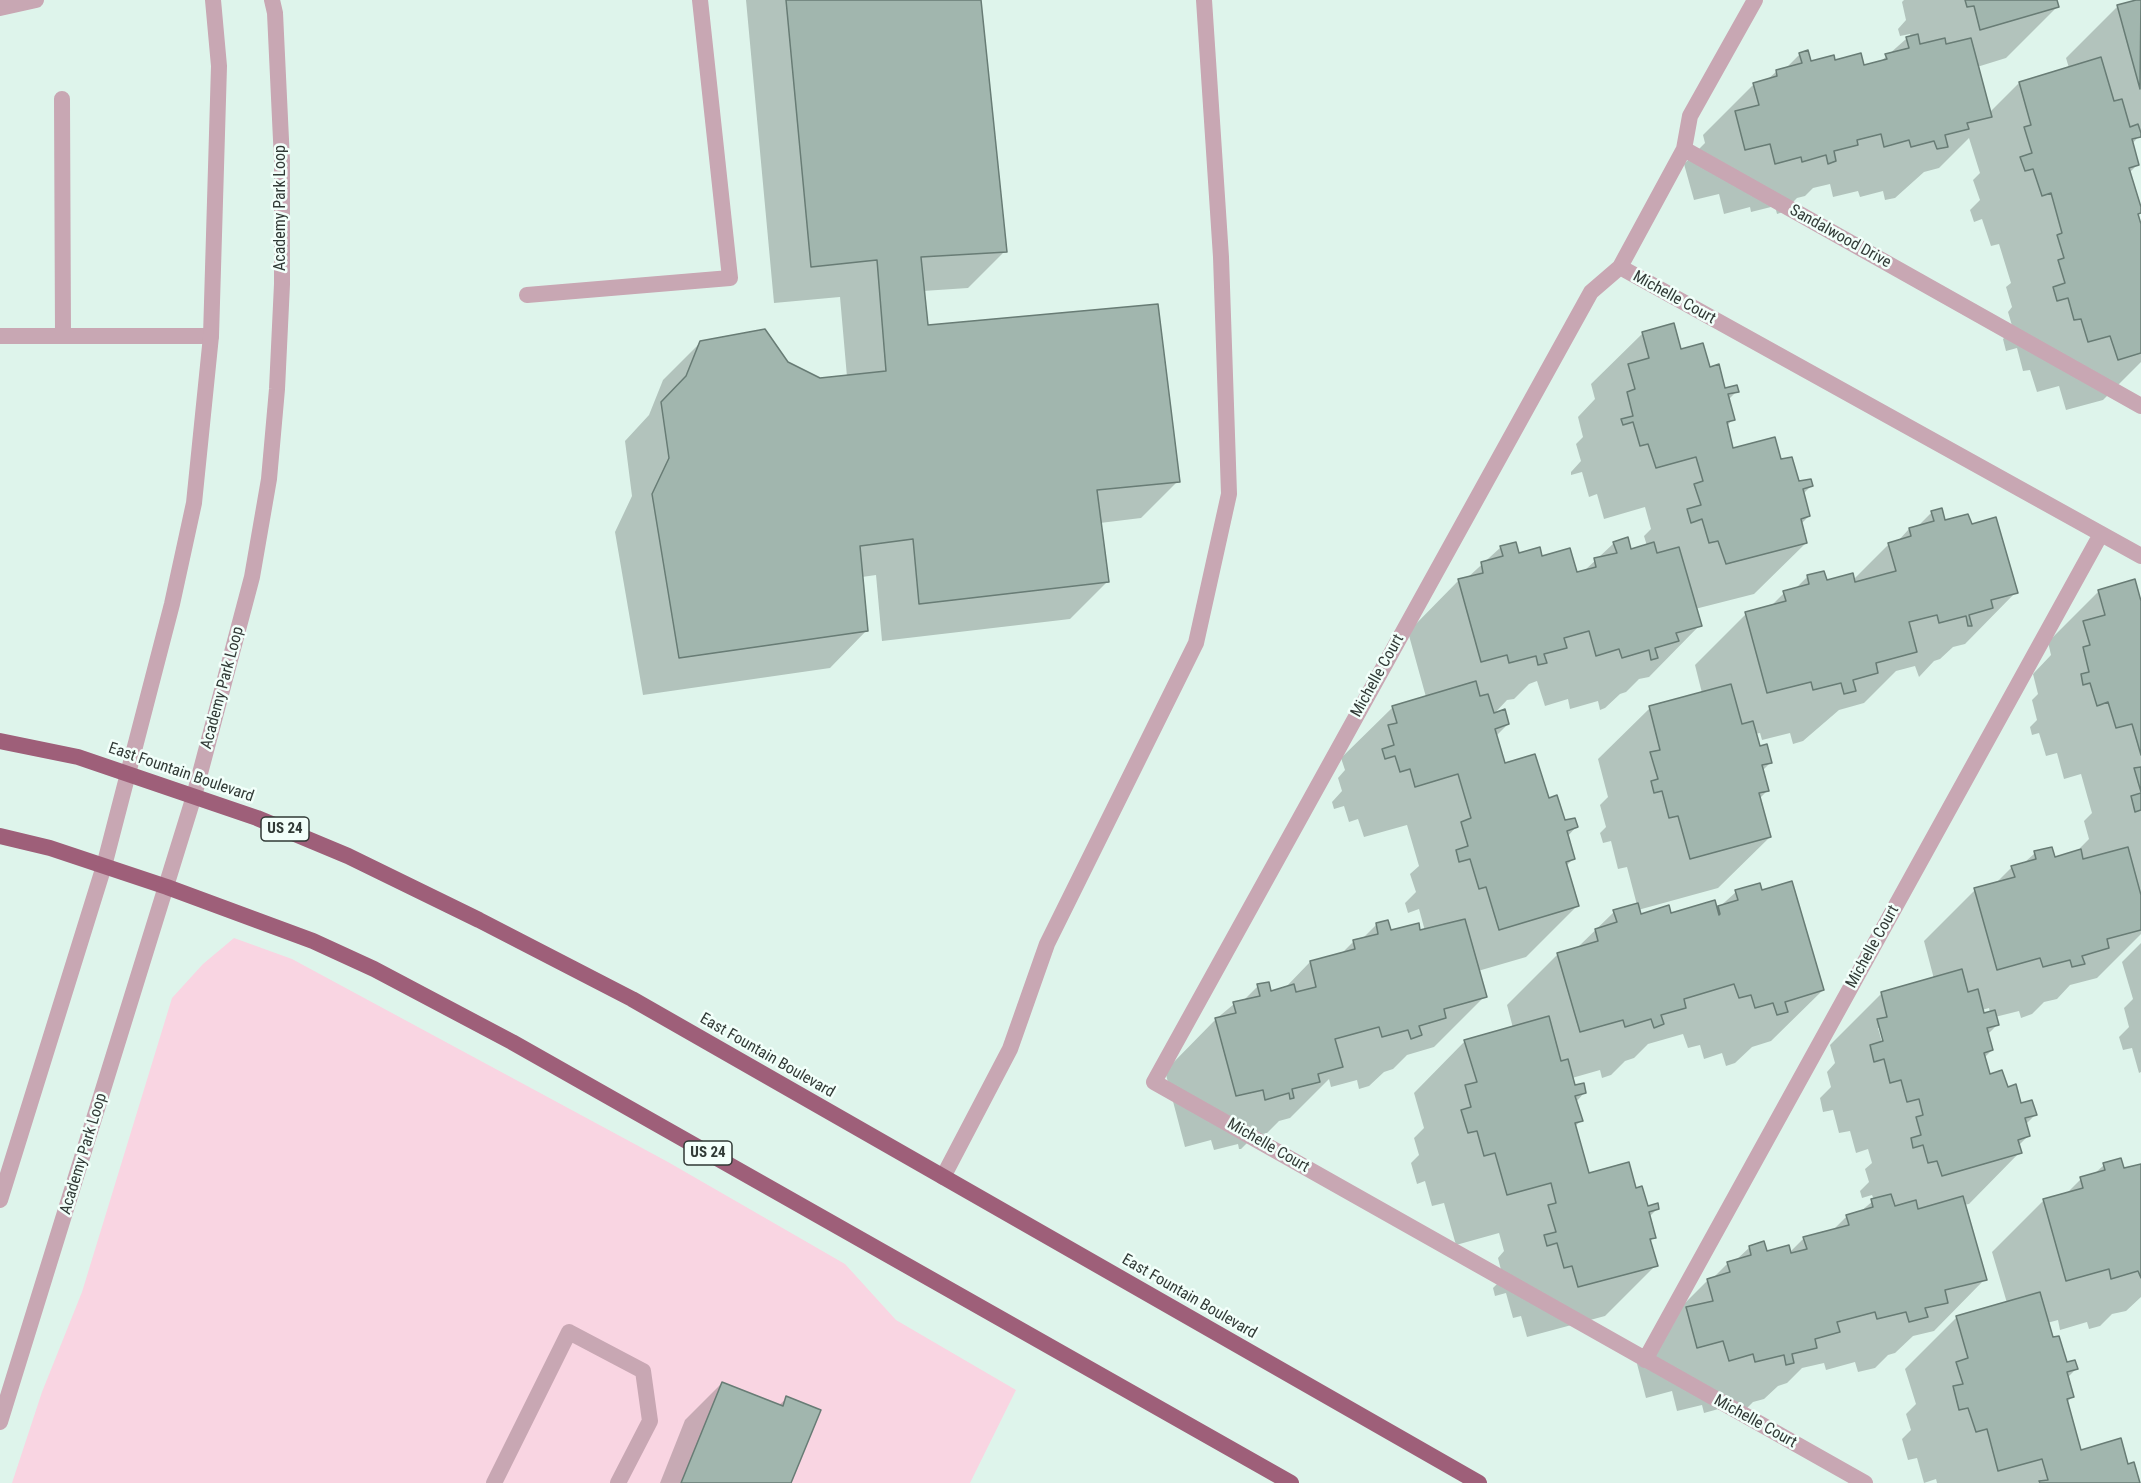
<!DOCTYPE html>
<style>
body{margin:0}
canvas{display:block;background:#def4eb}
</style>
<canvas width="2141" height="1483"></canvas>
<script>
const context = document.querySelector('canvas').getContext('2d');
context.lineJoin = 'round';
function paint(path, color) { context.fillStyle = color; context.fill(path, 'evenodd'); }
const toPath = rows => new Path2D(rows.map(r => 'M' + r).join(''));
function stroke(path, color, width, dash) { context.strokeStyle = color; context.lineWidth = width; context.lineCap = dash ? 'butt' : 'round'; context.setLineDash(dash || []); context.stroke(path); }
function write(font, color, halo, rows, align = 'center') {
  context.font = font + ' "Roboto Condensed",sans-serif'; context.lineWidth = 5; context.setLineDash([]); context.textBaseline = 'middle'; context.strokeStyle = halo; context.fillStyle = color; for (const [text, x, y, turn = 0] of rows) {
    context.save(); context.translate(x, y); context.rotate((+turn || 0) * Math.PI / 180); context.textAlign = isNaN(turn) ? turn : align; if (halo) context.strokeText(text, 0, 0); context.fillText(text, 0, 0); context.restore();
  }
}
paint(toPath([
 [234,938,292,959,668,1162,845,1264,896,1320,1016,1390,970,1483,12,1483,42,1392,82,1292,172,998,203,964]
]), '#f9d5e2');
paint(toPath([
 [746,0,979,0,1005,251,968,288,923,291,926,327,1178,481,1141,518,1100,523,1107,582,1070,619,882,641,876,575,862,577,867,630,830,668,643,695,615,532,632,496,625,441,649,415,663,380,700,343,787,363,819,380,847,377,840,297,774,303],
 [1904,0,2055,0,2057,7,2006,58,1977,67,1989,113,2019,83,2069,68,2066,58,2117,7,2141,0,2141,134,2132,144,2138,164,2129,173,2141,212,2137,216,2141,229,2141,362,2103,400,2066,410,2059,386,2037,392,2030,370,2023,371,2017,348,2006,351,2003,339,2013,329,2008,312,2012,307,2006,287,2011,283,1999,244,1991,246,1982,219,1974,222,1970,210,1980,200,1973,180,1980,173,1969,138,1939,168,1924,172,1895,198,1885,200,1883,191,1860,197,1858,191,1833,197,1830,184,1813,188,1805,196,1797,198,1783,212,1777,214,1775,206,1751,212,1750,207,1724,214,1719,194,1694,200,1684,164,1705,143,1703,135,1754,84,1767,80,1777,71,1785,69,1800,54,1810,63,1833,62,1863,67,1879,63,1906,39,1911,37,1910,34,1900,36,1898,29,1906,20,1902,2],
 [1643,333,1680,351,1709,368,1724,390,1737,391,1728,400,1733,419,1726,427,1732,450,1780,461,1798,483,1811,486,1803,494,1809,516,1801,524,1806,543,1754,594,1695,609,1700,625,1649,677,1639,679,1626,692,1620,694,1605,708,1600,710,1598,701,1570,709,1568,699,1545,706,1537,681,1529,684,1514,699,1507,700,1493,715,1508,724,1496,736,1504,764,1548,799,1564,822,1576,827,1567,837,1573,859,1566,866,1577,906,1526,957,1478,971,1485,996,1434,1047,1407,1055,1393,1069,1384,1072,1369,1086,1359,1089,1357,1080,1331,1087,1329,1079,1290,1118,1279,1121,1267,1133,1254,1136,1241,1149,1239,1149,1238,1144,1214,1150,1211,1140,1185,1147,1165,1071,1216,1019,1234,1004,1242,1002,1258,986,1269,993,1284,989,1310,962,1340,955,1354,941,1362,939,1376,925,1390,932,1425,931,1419,909,1408,913,1405,903,1416,892,1410,874,1419,866,1407,825,1364,837,1358,819,1349,822,1344,806,1334,809,1332,802,1342,791,1338,778,1345,770,1341,758,1393,707,1426,697,1408,632,1459,580,1466,579,1501,547,1518,555,1541,558,1576,574,1583,572,1614,543,1630,551,1647,546,1644,536,1651,529,1645,507,1604,519,1597,494,1589,497,1582,472,1571,475,1571,472,1581,461,1576,444,1583,437,1578,417,1595,399,1591,384],
 [1932,512,1944,522,1971,526,2016,592,1965,644,1953,647,1940,659,1934,661,1919,677,1915,666,1896,671,1864,703,1839,710,1803,741,1793,744,1790,733,1762,740,1760,733,1755,734,1759,748,1771,762,1762,771,1767,791,1759,799,1770,837,1718,888,1638,910,1640,915,1670,915,1716,910,1736,892,1823,990,1771,1041,1752,1047,1735,1063,1726,1066,1722,1053,1704,1059,1700,1045,1688,1048,1683,1034,1648,1044,1634,1058,1625,1061,1611,1075,1602,1078,1600,1070,1572,1078,1574,1087,1584,1093,1576,1102,1581,1121,1574,1127,1588,1175,1635,1190,1647,1208,1657,1209,1649,1217,1654,1237,1650,1242,1656,1265,1605,1316,1527,1337,1521,1316,1513,1318,1506,1293,1495,1296,1493,1288,1503,1278,1498,1258,1504,1251,1499,1233,1456,1245,1444,1203,1432,1206,1425,1181,1417,1184,1411,1163,1419,1155,1414,1138,1424,1128,1414,1093,1465,1041,1513,1028,1507,1005,1558,954,1577,948,1614,912,1637,905,1627,867,1618,869,1611,841,1603,843,1600,833,1606,827,1600,805,1608,797,1598,759,1650,708,1702,693,1695,665,1746,614,1770,607,1784,593,1794,590,1807,577,1826,582,1853,580,1889,544,1897,542,1909,529,1917,527],
 [2099,591,2141,606,2141,934,2097,978,2070,985,2057,999,2044,1002,2032,1014,2021,1018,2019,1011,1995,1017,1997,1025,1987,1035,1992,1050,1984,1058,1989,1076,2007,1089,2020,1105,2035,1115,2025,1125,2028,1136,2018,1146,2020,1152,1969,1204,1964,1205,1985,1279,1934,1331,1913,1336,1895,1353,1888,1355,1875,1368,1858,1372,1855,1362,1826,1370,1824,1363,1802,1368,1787,1383,1778,1386,1764,1399,1753,1402,1741,1414,1733,1405,1704,1413,1702,1405,1677,1411,1672,1391,1646,1398,1636,1360,1657,1331,1708,1280,1712,1279,1728,1263,1735,1261,1750,1247,1766,1253,1790,1252,1804,1238,1832,1231,1847,1216,1860,1212,1874,1200,1872,1195,1862,1198,1860,1191,1869,1182,1865,1169,1872,1163,1868,1149,1856,1153,1850,1131,1839,1133,1833,1110,1823,1112,1820,1098,1831,1087,1827,1072,1835,1063,1830,1045,1882,993,1934,979,1924,941,1975,890,1995,884,2012,867,2024,863,2035,853,2054,858,2081,851,2080,848,2089,839,2084,821,2092,813,2081,774,2064,779,2057,753,2046,756,2039,733,2032,735,2030,727,2037,720,2032,700,2038,694,2033,674,2051,655,2048,642],
 [1989,1008,1990,1013,1983,1015,1982,1010],
 [1878,1028,1881,1028,1887,1048,1884,1049],
 [2141,943,2141,1072,2139,1073,2132,1048,2123,1050,2119,1037,2129,1027,2124,1008,2133,999,2122,962],
 [2104,1165,2123,1170,2141,1165,2141,1297,2126,1311,2112,1314,2100,1326,2089,1329,2087,1322,2060,1330,2058,1320,2047,1323,2052,1339,2066,1364,2076,1369,2067,1378,2072,1397,2066,1403,2080,1452,2127,1466,2139,1483,1937,1483,1936,1479,1924,1483,1917,1458,1908,1460,1902,1439,1911,1430,1906,1414,1916,1404,1905,1369,1957,1317,2007,1303,1992,1252,2043,1201,2065,1195,2081,1179,2093,1175],
 [722,1383,778,1406,787,1398,790,1483,660,1483,685,1420]
]), '#0003');
const building = toPath([
 [786,0,981,0,1007,252,921,257,928,325,1158,304,1180,482,1097,490,1109,582,919,604,913,539,860,546,868,631,679,658,652,494,669,458,661,402,686,376,700,341,765,329,788,362,820,378,886,371,877,260,811,267,786,0],
 [1965,0,2057,0,2059,7,1980,30,1974,6,1967,7,1965,0],
 [2136,0,2141,0,2140,89,2117,5,2136,0],
 [1918,34,1920,44,1945,38,1946,44,1971,38,1992,117,1967,123,1969,129,1945,135,1948,147,1937,149,1934,141,1911,147,1909,140,1884,147,1881,134,1857,140,1858,145,1834,151,1836,161,1828,164,1826,155,1802,162,1801,157,1775,164,1770,144,1745,150,1735,111,1759,105,1753,83,1777,76,1776,70,1802,63,1799,53,1808,50,1811,61,1834,55,1835,60,1861,53,1864,65,1887,59,1885,54,1909,48,1906,37,1918,34],
 [2101,57,2114,101,2122,99,2130,127,2138,124,2141,133,2141,137,2132,139,2139,165,2129,168,2141,207,2141,213,2138,214,2141,224,2141,353,2118,360,2110,336,2088,342,2081,319,2074,320,2068,298,2057,301,2053,287,2065,283,2058,260,2064,258,2057,235,2062,233,2051,193,2042,196,2033,169,2025,171,2020,157,2032,153,2024,127,2031,125,2019,82,2101,57],
 [1674,323,1681,349,1703,343,1710,367,1719,364,1725,388,1737,385,1739,392,1728,394,1735,420,1727,422,1733,448,1775,437,1781,459,1792,457,1799,481,1811,479,1813,486,1803,489,1810,516,1801,519,1807,543,1726,564,1718,541,1709,543,1702,519,1691,523,1687,509,1701,505,1694,484,1703,481,1696,457,1656,468,1648,444,1640,446,1633,422,1623,425,1621,419,1633,416,1627,392,1635,389,1628,364,1649,358,1642,332,1674,323],
 [1942,508,1945,520,1968,514,1972,524,1996,517,2018,593,1991,600,1993,608,1969,615,1972,626,1968,626,1966,616,1939,623,1937,615,1909,622,1917,652,1876,663,1878,673,1853,680,1856,691,1844,694,1841,683,1813,690,1811,682,1767,693,1745,612,1786,601,1783,591,1809,584,1807,575,1824,571,1827,580,1853,573,1855,582,1896,571,1888,543,1911,536,1909,528,1934,521,1931,511,1942,508],
 [1628,537,1631,549,1654,542,1657,553,1679,547,1702,626,1676,633,1679,641,1655,648,1658,658,1651,660,1649,650,1622,658,1619,649,1596,656,1589,631,1564,638,1567,648,1544,654,1547,663,1538,665,1536,656,1509,663,1507,655,1481,662,1458,579,1483,573,1481,562,1503,556,1500,546,1516,542,1519,553,1540,547,1542,556,1570,548,1577,572,1596,567,1594,558,1617,553,1613,542,1628,537],
 [2135,579,2141,601,2141,755,2132,724,2116,728,2108,702,2097,706,2090,683,2083,685,2081,674,2089,672,2083,647,2090,645,2083,621,2105,615,2098,590,2135,579],
 [1476,681,1480,696,1488,694,1494,713,1505,709,1509,724,1495,729,1505,763,1535,754,1549,798,1557,795,1565,820,1575,818,1578,827,1567,831,1575,859,1566,862,1579,906,1499,930,1486,887,1479,889,1470,859,1459,862,1456,850,1468,846,1461,822,1471,818,1458,774,1415,787,1410,769,1400,772,1395,756,1385,759,1382,749,1394,745,1388,725,1397,723,1392,706,1476,681],
 [1731,684,1742,724,1753,721,1760,746,1767,744,1772,763,1762,765,1769,791,1759,793,1771,837,1690,859,1678,816,1669,818,1662,791,1654,793,1651,781,1658,779,1650,752,1660,750,1649,706,1731,684],
 [2141,767,2141,792,2134,768,2141,767],
 [2141,793,2141,810,2135,812,2131,796,2141,793],
 [2052,847,2055,857,2081,849,2083,859,2128,847,2141,895,2141,930,2107,939,2109,948,2082,956,2085,964,2072,967,2070,960,2043,967,2040,958,1997,970,1974,888,2015,877,2011,866,2036,859,2034,851,2052,847],
 [1792,881,1824,990,1785,1002,1788,1012,1777,1015,1773,1003,1755,1008,1751,995,1739,998,1734,984,1684,999,1686,1008,1661,1015,1664,1024,1654,1028,1651,1019,1625,1027,1623,1020,1580,1032,1557,953,1598,941,1595,929,1617,922,1613,910,1638,903,1641,914,1669,905,1671,913,1715,900,1719,915,1720,914,1718,906,1738,900,1735,890,1760,883,1762,890,1792,881],
 [1465,919,1487,997,1444,1009,1446,1018,1419,1026,1422,1035,1411,1039,1408,1030,1382,1037,1379,1027,1335,1039,1343,1067,1318,1074,1320,1082,1292,1089,1294,1098,1290,1099,1289,1093,1265,1100,1263,1090,1236,1096,1215,1018,1236,1013,1233,1002,1260,996,1257,984,1269,982,1271,991,1294,984,1296,992,1316,987,1310,961,1355,949,1353,940,1378,934,1376,923,1388,920,1391,930,1419,923,1420,930,1465,919],
 [1962,969,1968,992,1978,989,1984,1013,1995,1010,1999,1025,1987,1028,1993,1050,1984,1053,1990,1074,2002,1070,2008,1087,2016,1084,2021,1103,2032,1100,2037,1115,2025,1118,2030,1136,2018,1140,2022,1153,1942,1176,1937,1161,1928,1163,1923,1145,1913,1148,1911,1138,1921,1135,1916,1117,1923,1115,1919,1099,1907,1102,1901,1080,1890,1083,1884,1059,1874,1062,1870,1045,1883,1041,1877,1019,1887,1017,1881,992,1962,969],
 [1549,1016,1561,1061,1568,1059,1575,1085,1584,1083,1586,1093,1575,1096,1583,1121,1575,1123,1589,1173,1629,1162,1636,1188,1642,1186,1648,1206,1658,1203,1659,1209,1649,1212,1656,1238,1650,1239,1658,1266,1578,1287,1572,1266,1564,1268,1557,1243,1547,1246,1544,1235,1556,1232,1548,1205,1556,1203,1551,1183,1507,1195,1495,1153,1484,1156,1477,1131,1468,1133,1461,1110,1471,1107,1465,1085,1477,1082,1464,1040,1549,1016],
 [2121,1158,2124,1168,2141,1164,2141,1278,2138,1271,2111,1279,2109,1269,2066,1281,2043,1199,2083,1188,2080,1177,2105,1170,2103,1163,2121,1158],
 [1891,1194,1895,1206,1916,1200,1918,1209,1963,1196,1987,1280,1945,1290,1948,1303,1925,1308,1928,1317,1909,1322,1906,1312,1877,1319,1875,1312,1837,1322,1840,1332,1815,1339,1817,1348,1792,1354,1794,1363,1786,1365,1784,1355,1755,1362,1753,1354,1729,1361,1723,1341,1697,1348,1686,1307,1713,1301,1707,1279,1730,1272,1727,1262,1751,1255,1749,1246,1764,1241,1767,1251,1789,1245,1791,1253,1807,1249,1803,1237,1849,1225,1846,1215,1873,1207,1871,1199,1891,1194],
 [2040,1292,2053,1337,2059,1336,2067,1362,2075,1360,2078,1369,2067,1372,2074,1397,2067,1399,2081,1450,2121,1438,2128,1464,2134,1462,2140,1483,2040,1483,2039,1481,2048,1480,2042,1459,1998,1471,1987,1429,1976,1432,1968,1408,1959,1410,1953,1386,1963,1384,1956,1362,1968,1358,1956,1316,2040,1292],
 [722,1382,783,1406,786,1396,821,1410,791,1483,681,1483,722,1382]
]);
paint(building, '#a1b6ae');
stroke(building, '#687c75', 1.5);
stroke(toPath([
 [62,99,63,336],
 [1684,149,2141,406],
 [1620,267,1684,149,1690,116,1755,0],
 [527,295,730,278,700,0],
 [0,336,211,336],
 [943,1177,1010,1049,1047,944,1196,643,1229,494,1221,257,1204,0],
 [1645,1360,2101,534],
 [494,1483,569,1332,643,1371,650,1421,618,1483],
 [1865,1483,1154,1082,1591,292,1620,267,2141,556]
]), '#c8a7b3', 16);
stroke(toPath([
 [0,8,36,0]
]), '#c8a7b3', 16);
stroke(toPath([
 [0,1200,104,866,172,604,194,503,211,336,219,66,213,0],
 [0,1422,194,796,252,577,269,479,277,389,282,284,282,161,275,13,272,0]
]), '#c8a7b3', 16);
stroke(toPath([
 [0,741,78,757,257,818,348,856,479,920,632,999,1479,1483],
 [0,836,50,848,167,887,313,941,374,969,512,1042,1291,1483]
]), '#9e5f79', 16);
for (const [x, y, w] of [
 [285,829,48],
 [708,1153,48]
]) { const box = new Path2D(); box.roundRect(x - w / 2, y - 12, w, 24, 4.5); context.fillStyle = '#f2fffa'; context.fill(box); stroke(box, '#313a36', 1.5); }
write('bold 15px', '#313a36', null, [
 ["US 24",285,829],
 ["US 24",708,1153]
]);
write('16px', '#313a36', '#f2fffa', [
 ["Academy Park Loop",281,208,-90],
 ["Sandalwood Drive",1840,237,29],
 ["Michelle Court",1674,298,29],
 ["Michelle Court",1378,676,-61],
 ["Academy Park Loop",223,688,-75],
 ["East Fountain Boulevard",181,773,19],
 ["Michelle Court",1873,947,-61],
 ["East Fountain Boulevard",767,1056,30],
 ["Michelle Court",1268,1146,30],
 ["Academy Park Loop",84,1154,-73],
 ["East Fountain Boulevard",1189,1297,30],
 ["Michelle Court",1755,1422,29]
]);
</script>
